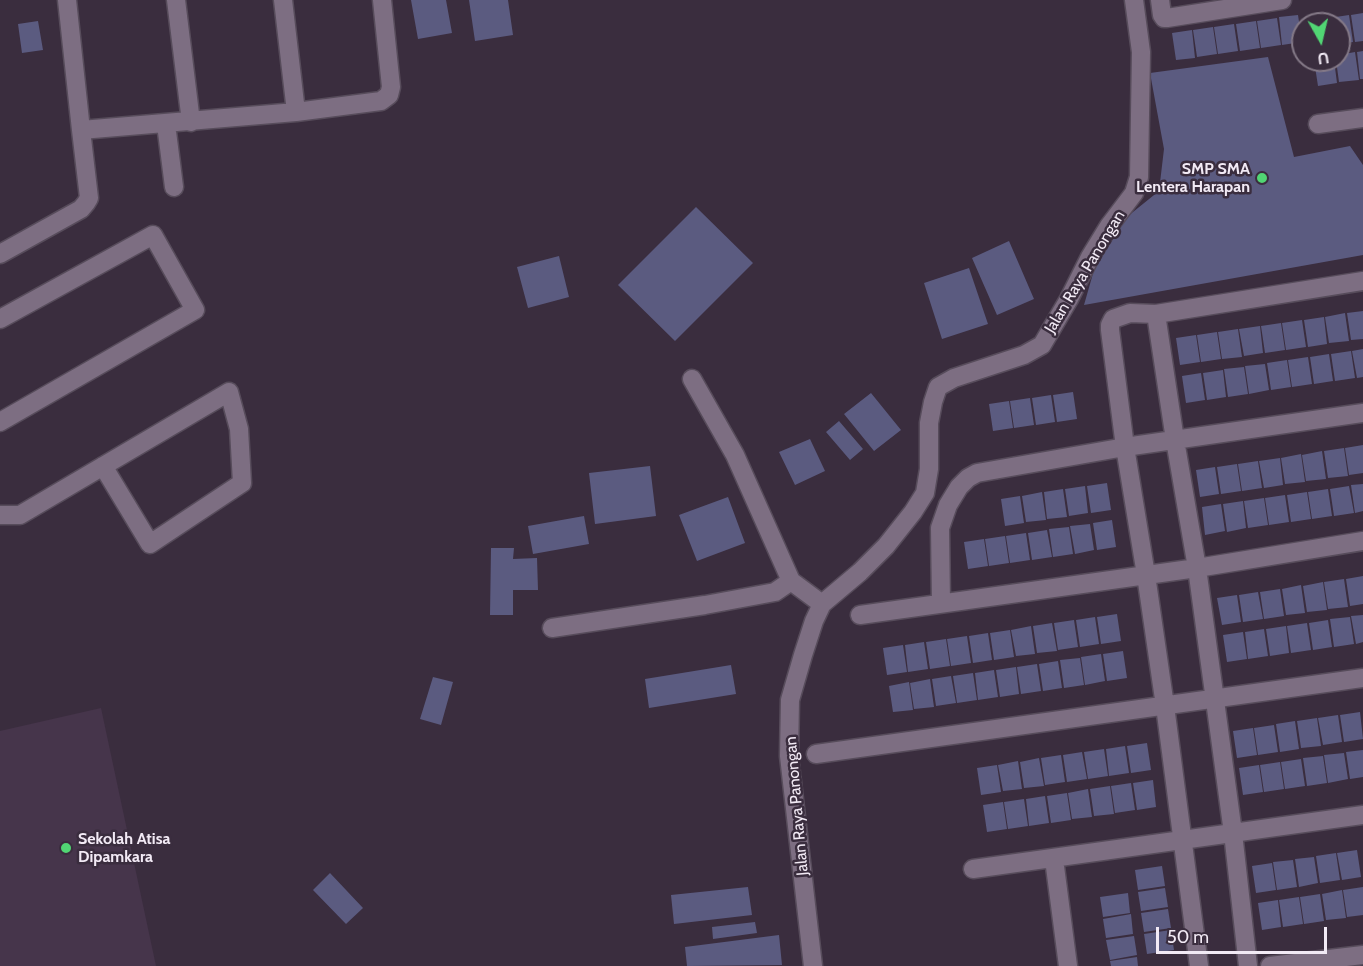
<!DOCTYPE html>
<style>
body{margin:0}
#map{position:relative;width:1363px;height:966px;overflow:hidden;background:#3a2d3e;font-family:Cabin,sans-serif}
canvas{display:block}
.north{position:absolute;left:1291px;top:12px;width:60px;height:60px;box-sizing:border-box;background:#3a2d3e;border:2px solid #847987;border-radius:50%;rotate:172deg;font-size:16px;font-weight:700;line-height:24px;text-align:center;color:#f2eaf5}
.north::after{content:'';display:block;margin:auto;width:21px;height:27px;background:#51d674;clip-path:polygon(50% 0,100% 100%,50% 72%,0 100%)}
.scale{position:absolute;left:1156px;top:927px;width:171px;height:27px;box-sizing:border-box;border:3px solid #f2eaf5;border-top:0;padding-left:8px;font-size:18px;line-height:21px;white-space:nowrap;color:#f2eaf5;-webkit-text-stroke:4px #3a2d3e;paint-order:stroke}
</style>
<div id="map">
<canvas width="1363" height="966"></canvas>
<div class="north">U</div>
<div class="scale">50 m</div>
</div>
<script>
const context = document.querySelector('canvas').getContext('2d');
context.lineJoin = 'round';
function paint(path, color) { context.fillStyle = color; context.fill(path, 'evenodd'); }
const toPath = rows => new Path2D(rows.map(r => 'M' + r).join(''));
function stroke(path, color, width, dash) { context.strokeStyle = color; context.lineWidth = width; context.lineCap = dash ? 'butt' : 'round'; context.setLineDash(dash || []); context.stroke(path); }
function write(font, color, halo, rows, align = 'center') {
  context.font = font + ' Cabin,sans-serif'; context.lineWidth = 5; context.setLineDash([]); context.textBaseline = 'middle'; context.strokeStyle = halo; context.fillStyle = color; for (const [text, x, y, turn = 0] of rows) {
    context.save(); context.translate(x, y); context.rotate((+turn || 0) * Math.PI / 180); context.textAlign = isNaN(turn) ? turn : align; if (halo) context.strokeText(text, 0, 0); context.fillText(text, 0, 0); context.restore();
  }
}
paint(toPath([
 [101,708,156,966,0,966,0,731]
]), '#46354b');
paint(toPath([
 [411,0,446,0,452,33,418,39],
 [469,0,508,0,513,35,475,41],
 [1363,13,1363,41,1355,42,1351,15],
 [1298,15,1302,42,1282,45,1279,17],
 [1349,15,1353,42,1339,44,1339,24,1330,24,1329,18],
 [1277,18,1281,45,1261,48,1257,21],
 [38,21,43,50,22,53,18,24],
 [1256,21,1260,48,1240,51,1236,24],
 [1234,24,1238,51,1218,54,1214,27],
 [1213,27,1217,54,1197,57,1193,30],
 [1192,30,1195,58,1176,60,1172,33],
 [1363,51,1363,79,1360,79,1357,52],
 [1355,52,1359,80,1339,82,1336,60,1339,60,1339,55],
 [1268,57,1294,157,1350,146,1363,165,1363,255,1084,305,1096,263,1128,216,1159,191,1164,149,1150,73],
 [1314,60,1334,60,1337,83,1318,86],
 [696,207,753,263,675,341,618,285],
 [1009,241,1034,299,997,315,972,258],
 [559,256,569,297,528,308,517,267],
 [969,268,988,324,942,339,924,283],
 [1363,311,1363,339,1351,340,1347,313],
 [1345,313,1349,341,1329,343,1325,317],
 [1324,317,1327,344,1308,347,1304,320],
 [1302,320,1306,347,1286,350,1282,323],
 [1281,323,1285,350,1265,353,1261,326],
 [1260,326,1263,353,1244,356,1239,329],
 [1238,329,1242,357,1222,359,1218,332],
 [1217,332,1221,359,1201,362,1197,335],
 [1196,335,1200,362,1180,365,1176,338],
 [1363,349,1363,377,1357,378,1352,351],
 [1351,351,1355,378,1335,381,1331,354],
 [1329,354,1333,381,1314,384,1310,357],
 [1308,357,1312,384,1292,387,1288,360],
 [1287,360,1291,387,1271,390,1267,363],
 [1265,364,1269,390,1249,394,1245,366],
 [1244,367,1248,394,1228,397,1224,369],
 [1223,370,1226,397,1207,400,1203,373],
 [1201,373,1205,400,1186,403,1182,376],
 [1073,392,1077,419,1057,422,1053,395],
 [871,393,901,430,874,451,844,414],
 [1051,395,1055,422,1036,425,1032,398],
 [1030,398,1034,425,1014,428,1010,401],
 [1009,401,1013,428,993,431,989,404],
 [839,421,863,449,850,460,826,432],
 [810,439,825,471,795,485,779,452],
 [1363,445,1363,473,1349,475,1345,448],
 [1344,448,1348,476,1328,478,1324,451],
 [1322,451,1326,479,1306,481,1302,455],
 [1301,454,1305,482,1285,484,1281,458],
 [1280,458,1283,485,1264,488,1259,461],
 [1258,461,1262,488,1242,491,1238,464],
 [1237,464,1241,491,1221,494,1217,467],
 [650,466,656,516,595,524,589,473],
 [1215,467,1219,494,1200,497,1196,470],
 [1107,483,1111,510,1091,513,1087,486],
 [1363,484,1363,511,1355,513,1351,485],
 [1085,486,1088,513,1069,516,1065,489],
 [1349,486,1354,513,1334,516,1330,489],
 [1063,489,1067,517,1047,519,1044,492],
 [1328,489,1332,516,1312,519,1308,492],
 [1042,492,1046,520,1026,522,1022,496],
 [1307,492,1311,519,1291,522,1287,495],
 [1285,495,1289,522,1269,525,1265,498],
 [1020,496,1024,523,1005,526,1001,499],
 [728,497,745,543,697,561,679,515],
 [1264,498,1268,525,1248,528,1244,501],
 [1243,501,1246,528,1227,532,1223,504],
 [1221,504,1225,531,1205,535,1202,507],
 [584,516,589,544,533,554,528,526],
 [1112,520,1116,547,1097,550,1093,523],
 [1090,524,1094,550,1075,554,1070,526],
 [1069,527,1073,554,1053,557,1049,529],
 [1047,530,1052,557,1032,560,1028,533],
 [1026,533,1030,560,1010,563,1006,536],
 [1005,536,1009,563,989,566,985,539],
 [984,539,988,566,968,569,964,542],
 [491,548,514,548,513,559,537,558,538,590,513,590,513,615,490,615],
 [1363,576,1363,604,1350,606,1346,579],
 [1344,579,1348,607,1328,609,1324,582],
 [1323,582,1327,610,1307,612,1303,586],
 [1301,585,1305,613,1286,615,1282,589],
 [1280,589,1284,616,1264,619,1260,592],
 [1258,592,1263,619,1243,622,1239,595],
 [1237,595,1241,622,1222,625,1217,598],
 [1117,614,1121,641,1101,644,1097,617],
 [1363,615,1363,642,1356,644,1351,616],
 [1095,617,1099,644,1080,647,1076,620],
 [1350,617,1354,644,1334,647,1330,619],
 [1074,620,1078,647,1058,650,1054,623],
 [1328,620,1332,647,1313,650,1309,623],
 [1052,623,1057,651,1037,653,1033,626],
 [1307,623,1311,650,1291,653,1287,626],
 [1031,626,1035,654,1016,656,1011,630],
 [1286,626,1289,653,1270,656,1266,629],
 [1264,629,1268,656,1248,659,1245,632],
 [1010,630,1014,657,994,660,990,633],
 [1243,632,1247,659,1227,662,1223,635],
 [988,633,992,660,973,663,969,636],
 [967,636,971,663,951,666,947,639],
 [946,639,950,666,930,669,926,642],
 [924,642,928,669,908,672,905,645],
 [903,645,907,672,887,675,883,648],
 [1123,651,1127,678,1107,681,1103,654],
 [1101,654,1105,681,1085,685,1081,657],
 [1080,658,1084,685,1064,688,1060,660],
 [1058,661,1062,688,1043,691,1039,664],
 [1037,664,1041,691,1021,694,1017,667],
 [731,665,736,694,649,708,645,679],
 [1016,667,1019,694,1000,697,996,670],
 [994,670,998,697,978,700,975,673],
 [973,673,977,700,957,703,953,676],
 [951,676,956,703,936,706,932,679],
 [433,677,453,682,441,725,420,719],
 [930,679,934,707,914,709,910,683],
 [909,682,913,710,893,712,889,686],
 [1360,712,1363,739,1344,742,1340,715],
 [1338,715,1342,742,1323,745,1318,718],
 [1317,718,1321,746,1301,748,1297,721],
 [1295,721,1299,749,1280,752,1276,724],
 [1274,725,1278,752,1258,755,1254,728],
 [1253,728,1257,755,1237,758,1233,731],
 [1147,743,1151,770,1131,773,1127,746],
 [1125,746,1129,773,1109,776,1106,749],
 [1104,749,1108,776,1088,779,1084,752],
 [1363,750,1363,777,1350,779,1346,752],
 [1082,752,1087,779,1067,782,1063,755],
 [1344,753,1348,779,1328,783,1324,755],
 [1061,755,1065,782,1045,785,1041,758],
 [1323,756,1327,783,1307,786,1303,758],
 [1039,758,1044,786,1024,788,1020,762],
 [1301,759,1305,786,1285,789,1281,762],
 [1018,761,1022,789,1003,791,998,765],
 [1280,762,1284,789,1264,792,1260,765],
 [997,765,1001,792,981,795,977,768],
 [1259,765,1263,792,1243,795,1239,768],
 [1153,780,1156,807,1137,810,1133,783],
 [1131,783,1135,810,1115,813,1111,786],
 [1110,786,1114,814,1094,816,1090,789],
 [1088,789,1092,817,1072,819,1068,793],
 [1067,793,1071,820,1051,823,1047,796],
 [1045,796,1049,823,1029,826,1026,799],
 [1024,799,1028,826,1008,829,1004,802],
 [1003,802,1007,829,987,832,983,805],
 [1357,850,1361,877,1342,880,1337,853],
 [1336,853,1340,880,1320,883,1316,856],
 [1314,857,1318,883,1299,887,1295,859],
 [1293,860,1297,887,1277,890,1273,862],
 [1272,863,1276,890,1256,893,1252,866],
 [1162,866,1165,886,1138,890,1135,870],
 [330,873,363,908,346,924,313,890],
 [748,887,752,915,674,924,671,895],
 [1363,887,1363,915,1347,917,1343,890],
 [1165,888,1168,907,1141,911,1138,892],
 [1342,890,1346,918,1326,920,1322,894],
 [1128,893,1130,913,1103,917,1100,897],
 [1320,894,1324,921,1304,924,1300,897],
 [1299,897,1303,924,1283,927,1279,900],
 [1278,900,1281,927,1262,930,1258,903],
 [1168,909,1171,928,1144,932,1141,913],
 [1131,914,1133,934,1106,938,1103,919],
 [755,922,757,933,713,939,712,927],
 [1171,930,1174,950,1147,954,1144,934],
 [779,935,782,965,687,966,685,947],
 [1134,936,1137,955,1110,960,1106,940],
 [1137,957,1138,966,1111,966,1110,961]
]), '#5b5b80');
const minor = toPath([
 [67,0,81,130],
 [176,0,191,122],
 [283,0,296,112],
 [1160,0,1162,15,1164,18,1167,18,1282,0],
 [166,124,174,187],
 [1318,124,1363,118],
 [0,254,81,209,86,203,89,198,81,130,296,112,381,101,389,95,391,87,382,0],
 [1156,314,1175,440,1197,568,1233,833,1248,966],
 [0,319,153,235,195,310,0,422],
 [692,379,735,455,791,581,822,604],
 [0,515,20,515,229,392,239,429,242,483,150,544,103,466],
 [941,603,940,528,948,505,959,487,968,478,977,473,1125,447,1363,413],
 [860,615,1197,568,1363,541],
 [552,628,705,605,775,592,791,581],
 [816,754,1363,678],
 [1054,859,1068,966],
 [973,869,1363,815],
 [813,966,789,756,790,700,803,655,814,621,822,604,860,572,886,546,913,512,925,493,929,469,929,423,933,402,938,387,954,378,1024,355,1042,345,1069,299,1090,257,1109,226,1134,193,1139,177,1141,52,1134,0],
 [1199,966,1165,706,1146,575,1125,447,1110,330,1110,325,1113,319,1130,313,1156,314,1363,281],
 [1270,966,1363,955]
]);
stroke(minor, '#574c5b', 21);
stroke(minor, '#7d6e82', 18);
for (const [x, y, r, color] of [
 [1262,178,6,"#51d674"],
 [66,848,6,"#51d674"]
]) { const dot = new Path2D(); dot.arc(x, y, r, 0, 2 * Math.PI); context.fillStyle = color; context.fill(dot); stroke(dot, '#3a2d3e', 2); }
write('bold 16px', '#f2eaf5', '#3a2d3e', [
 ["SMP SMA",1250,169],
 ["Lentera Harapan",1250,187],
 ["Sekolah Atisa",78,839,"left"],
 ["Dipamkara",78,857,"left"]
], 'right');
write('16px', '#f2eaf5', '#3a2d3e', [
 ["Jalan Raya Panongan",1085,272,-59],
 ["Jalan Raya Panongan",797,806,-95]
]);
</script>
